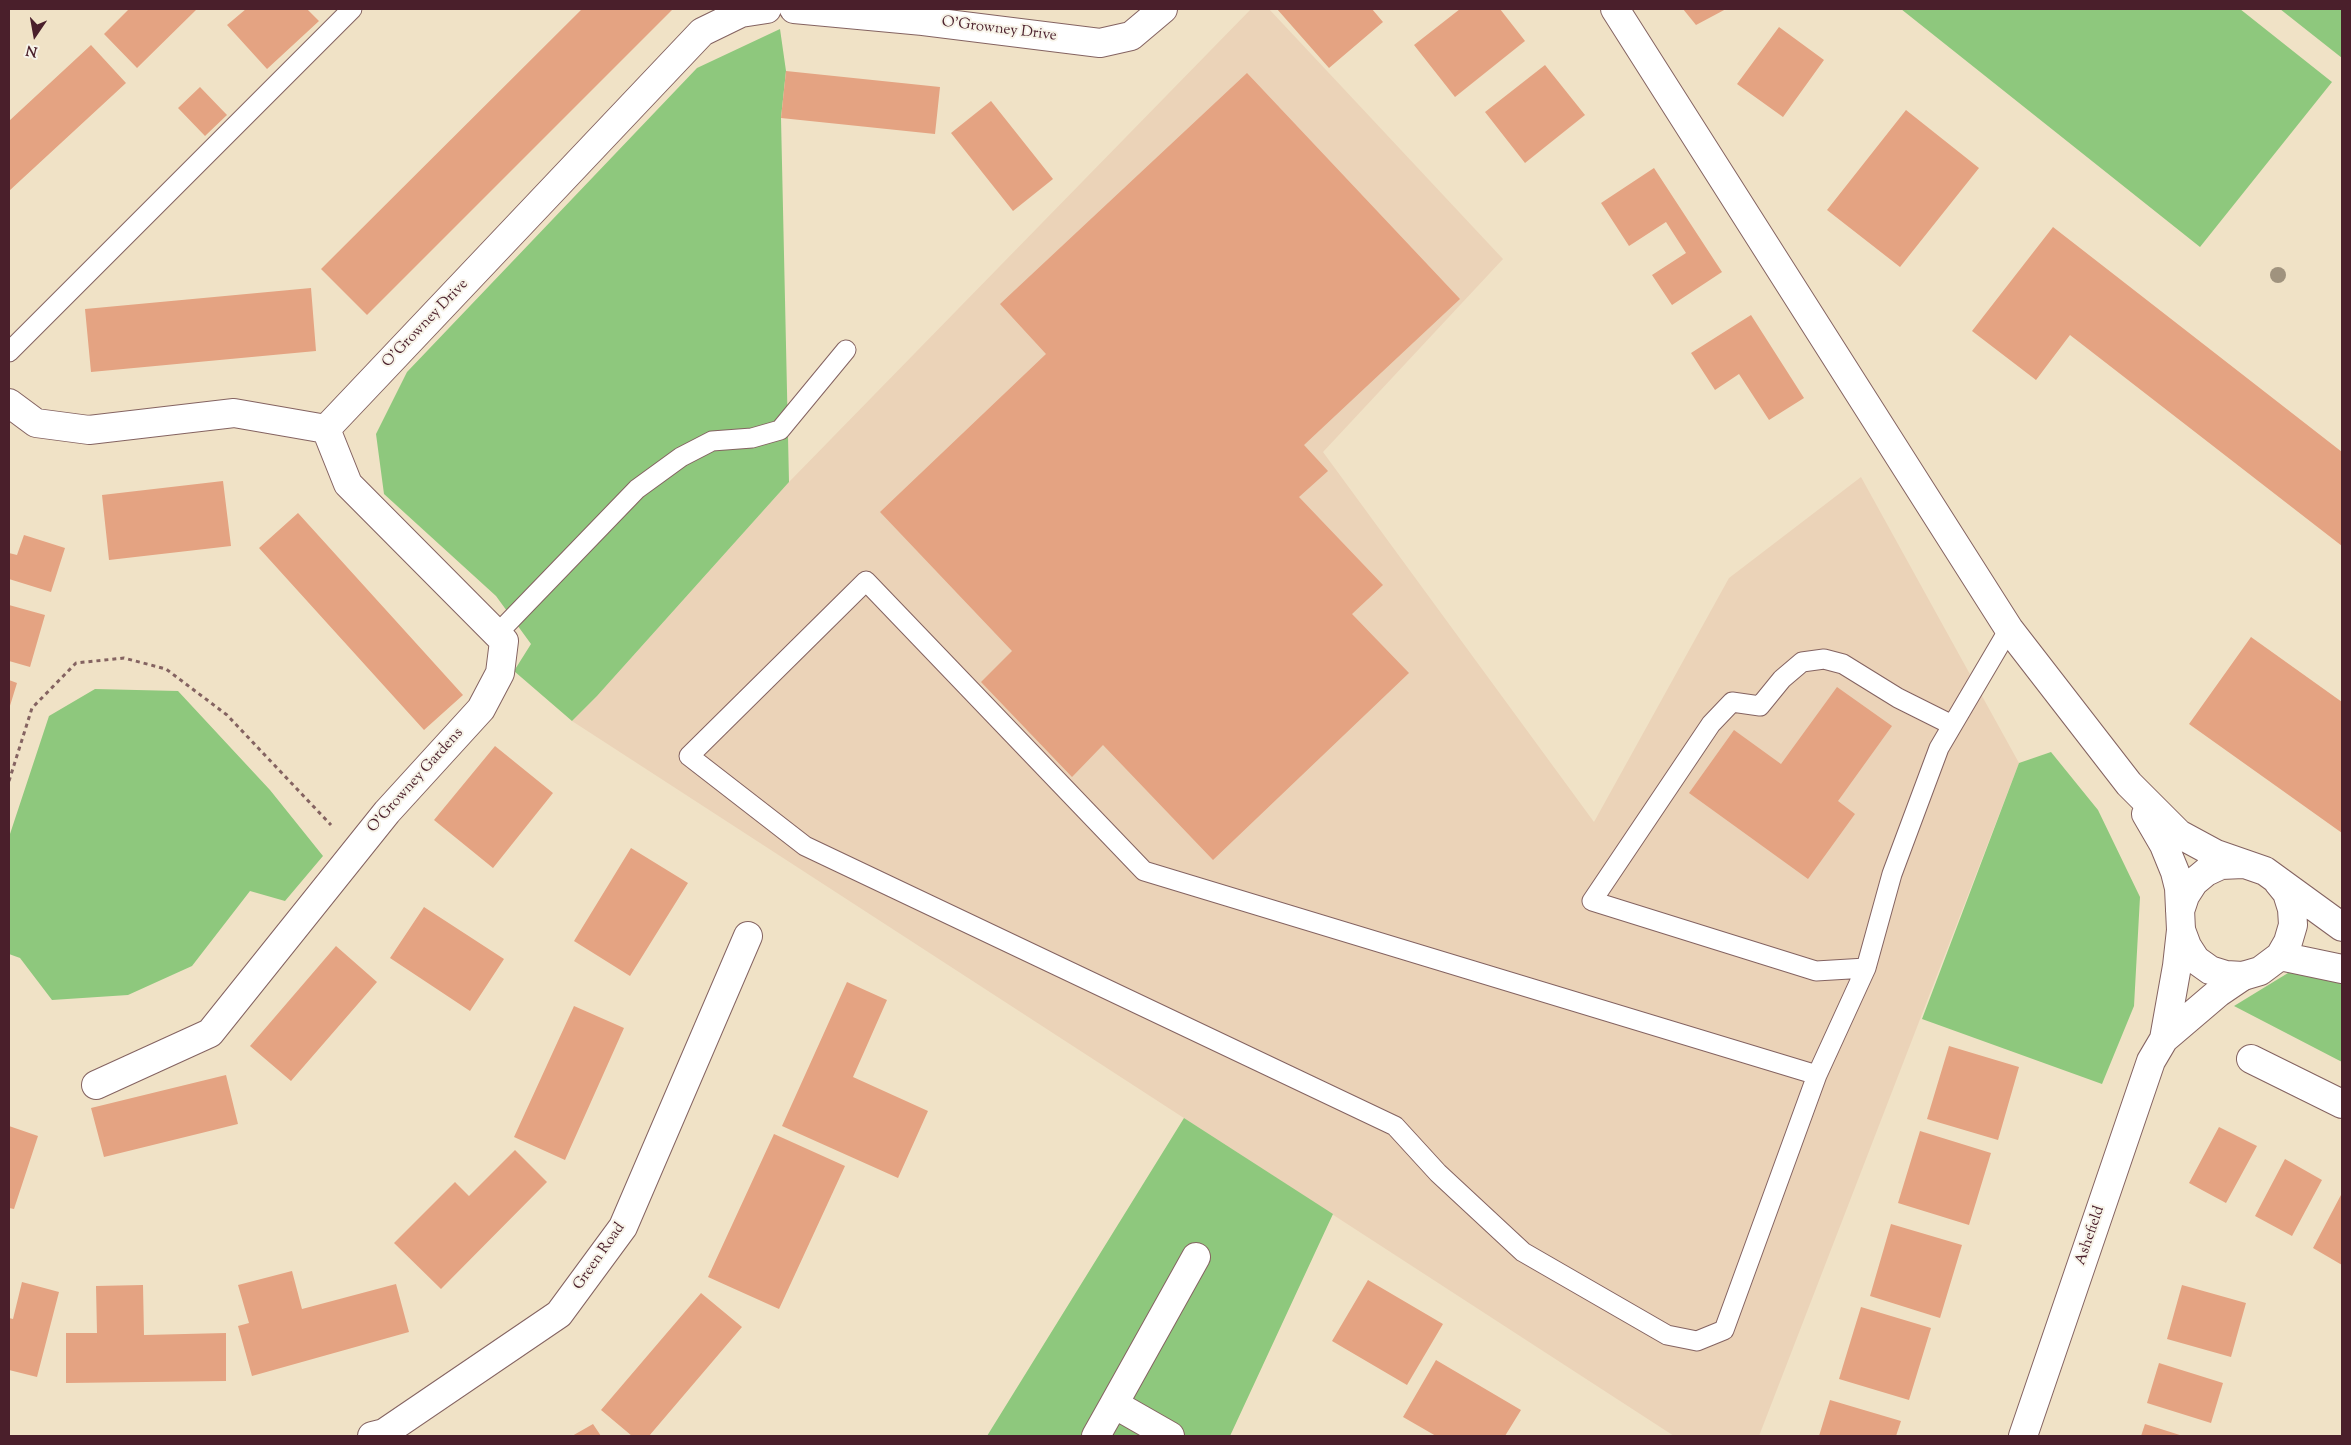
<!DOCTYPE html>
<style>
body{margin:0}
#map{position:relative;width:2351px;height:1445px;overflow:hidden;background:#f0e2c6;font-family:"Sorts Mill Goudy",serif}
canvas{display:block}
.frame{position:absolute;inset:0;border:10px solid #4a1f2b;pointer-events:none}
.north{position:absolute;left:10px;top:10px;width:50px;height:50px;-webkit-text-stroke:4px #f7f3e8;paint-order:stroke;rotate:192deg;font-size:14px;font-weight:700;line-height:20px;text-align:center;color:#4a1f2b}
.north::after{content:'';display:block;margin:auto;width:18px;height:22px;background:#4a1f2b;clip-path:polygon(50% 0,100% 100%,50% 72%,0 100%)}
</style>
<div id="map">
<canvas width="2351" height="1445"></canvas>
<div class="frame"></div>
<div class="north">N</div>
</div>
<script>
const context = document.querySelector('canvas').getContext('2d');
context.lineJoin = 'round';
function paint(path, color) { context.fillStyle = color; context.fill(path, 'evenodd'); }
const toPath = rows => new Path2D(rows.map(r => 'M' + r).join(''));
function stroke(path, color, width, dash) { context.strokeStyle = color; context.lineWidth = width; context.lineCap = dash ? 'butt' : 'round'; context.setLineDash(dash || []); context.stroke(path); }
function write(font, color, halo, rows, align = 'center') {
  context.font = font + ' "Sorts Mill Goudy",serif'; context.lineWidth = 4; context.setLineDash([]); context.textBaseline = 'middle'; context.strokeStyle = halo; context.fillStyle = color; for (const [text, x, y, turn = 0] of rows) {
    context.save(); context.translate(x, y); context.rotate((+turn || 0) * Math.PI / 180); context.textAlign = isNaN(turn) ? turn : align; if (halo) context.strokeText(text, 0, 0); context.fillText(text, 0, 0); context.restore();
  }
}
paint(toPath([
 [1251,9,1269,9,1503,259,1323,452,1594,822,1729,578,1861,477,2019,763,1759,1436,1674,1436,572,721,597,696,789,482]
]), '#ebd3b8');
paint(toPath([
 [1901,9,2240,9,2332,82,2200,247],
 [2280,9,2342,9,2342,58],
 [780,29,786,71,781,118,789,482,597,696,572,721,514,671,531,644,496,596,384,494,376,434,407,372,697,68],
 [95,689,178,691,270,790,323,856,285,901,250,891,192,966,128,995,52,1000,20,958,9,954,9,837,49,716],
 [2051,752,2098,810,2140,897,2134,1006,2102,1084,1922,1019,2019,763],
 [2336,968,2342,970,2342,1062,2234,1006,2288,973],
 [1184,1118,1333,1214,1230,1436,987,1436]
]), '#8ec87d');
paint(toPath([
 [129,9,197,9,137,68,104,34],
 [246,9,307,9,319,21,267,69,227,25],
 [582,9,673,9,367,315,321,269],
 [1277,9,1372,9,1383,22,1329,68],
 [1460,9,1500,9,1525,41,1455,97,1414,45],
 [1683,9,1726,9,1696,25],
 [1779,27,1824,60,1783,117,1737,84],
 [91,45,126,83,9,191,9,121],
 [1545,65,1585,115,1525,163,1485,112],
 [786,71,940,87,935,134,781,118],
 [1247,73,1460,299,1304,445,1328,471,1299,497,1383,585,1352,614,1409,673,1213,860,1103,745,1072,777,981,682,1012,651,880,512,1046,354,1000,304],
 [200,87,227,115,205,136,178,108],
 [991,101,1053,179,1013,211,951,133],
 [1906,110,1979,168,1900,267,1827,210],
 [1654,168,1722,272,1672,305,1652,275,1686,253,1666,222,1629,246,1601,203],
 [2053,227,2342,452,2342,546,2070,335,2036,380,1972,331],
 [311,288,316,351,91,372,85,309],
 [1751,315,1804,398,1769,420,1739,374,1715,390,1691,353],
 [223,481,231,546,109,560,102,495],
 [298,513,463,695,424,730,259,548],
 [24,535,65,548,51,592,9,579,9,553,17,555],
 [9,605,45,615,30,667,9,661],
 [2251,637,2342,702,2342,833,2189,724],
 [9,680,17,683,9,709],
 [1837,687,1892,726,1838,801,1855,814,1808,879,1689,793,1734,730,1781,764],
 [495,746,553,793,493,868,434,820],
 [631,848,688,883,630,976,574,941],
 [424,907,504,959,470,1011,390,958],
 [336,946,377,982,291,1081,250,1046],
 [847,982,887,1000,853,1077,928,1111,898,1178,782,1126],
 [574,1006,624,1028,565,1160,514,1137],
 [1949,1046,2019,1067,1998,1140,1927,1119],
 [226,1075,238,1124,104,1157,91,1108],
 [9,1126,38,1136,14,1209,9,1208],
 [2219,1127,2257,1146,2226,1203,2189,1183],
 [1920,1131,1991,1153,1969,1225,1898,1203],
 [774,1134,845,1166,779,1309,708,1277],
 [515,1150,547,1182,441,1289,394,1243,455,1182,469,1196],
 [2285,1159,2322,1180,2292,1236,2255,1216],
 [2342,1193,2342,1265,2313,1248],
 [1891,1224,1962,1245,1940,1318,1870,1296],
 [292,1271,302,1309,396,1284,409,1332,252,1376,238,1326,249,1323,238,1285],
 [1368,1280,1443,1324,1407,1385,1332,1341],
 [22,1282,59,1292,37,1377,9,1370,9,1318,13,1319],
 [143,1285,144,1335,226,1333,226,1381,66,1383,66,1333,97,1333,96,1286],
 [2182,1285,2246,1303,2231,1357,2167,1339],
 [701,1293,742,1327,649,1436,632,1436,601,1410],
 [1861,1307,1931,1328,1909,1400,1839,1379],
 [1436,1360,1521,1410,1505,1436,1436,1436,1403,1417],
 [2159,1363,2223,1383,2211,1423,2147,1403],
 [1830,1400,1901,1421,1896,1436,1819,1436],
 [593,1424,601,1436,572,1436],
 [2145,1424,2183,1436,2141,1436]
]), '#e4a382');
const lane = toPath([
 [9,352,352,9],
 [497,634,637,489,681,457,712,441,752,438,780,430,846,350],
 [1866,968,1816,971,1592,901,1711,724,1732,702,1760,706,1782,679,1802,662,1824,659,1843,664,1898,698,1952,725],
 [1817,1075,1144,871,866,581,689,756,805,846,1395,1126,1438,1173,1523,1252,1667,1335,1697,1341,1724,1330,1817,1075,1866,968,1892,874,1939,748,2009,629]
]);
const street = toPath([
 [794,9,923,21,1100,43,1131,36,1163,9],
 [9,403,36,423,89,430,234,413,326,429],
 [326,429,702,32,741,13,767,9],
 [2164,1039,2177,966,2181,930],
 [2251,1059,2342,1104],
 [96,1085,210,1033,387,812,481,709,500,673,504,641,348,484,326,429],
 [372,1436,384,1433,559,1314,623,1227,748,936],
 [1096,1436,1114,1404],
 [1170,1436,1114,1404,1196,1257],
 [2023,1436,2151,1061,2164,1039,2218,993,2243,976]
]);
const secondary = toPath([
 [1615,9,2009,629,2129,784,2179,834,2216,854,2265,871,2342,927],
 [2146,814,2164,845,2175,872,2179,888,2181,930,2187,946,2196,960,2210,970,2226,975,2243,976,2260,971,2280,956,2288,942,2293,925,2292,909,2287,893,2278,882],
 [2180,911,2185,896,2194,882,2206,872,2221,865,2243,864],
 [2280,956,2342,969]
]);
stroke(lane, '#846361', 21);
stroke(street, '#846361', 30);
stroke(secondary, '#846361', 30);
stroke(toPath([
 [9,781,32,708,76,663,124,658,166,669,227,715,331,825]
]), '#846361', 3, [4, 4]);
stroke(lane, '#fff', 19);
stroke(street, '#fff', 28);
stroke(secondary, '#fff', 28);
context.fillStyle = '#a0937e';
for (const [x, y] of [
 [2278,275]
]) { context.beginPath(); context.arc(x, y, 8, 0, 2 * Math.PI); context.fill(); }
write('15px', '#4a1f2b', '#f7f3e8', [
 ["O'Growney Drive",999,30,7],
 ["O'Growney Drive",426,324,-46],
 ["O'Growney Gardens",416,781,-48],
 ["Ashefield",2091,1236,-71],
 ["Green Road",600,1257,-55]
]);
</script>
